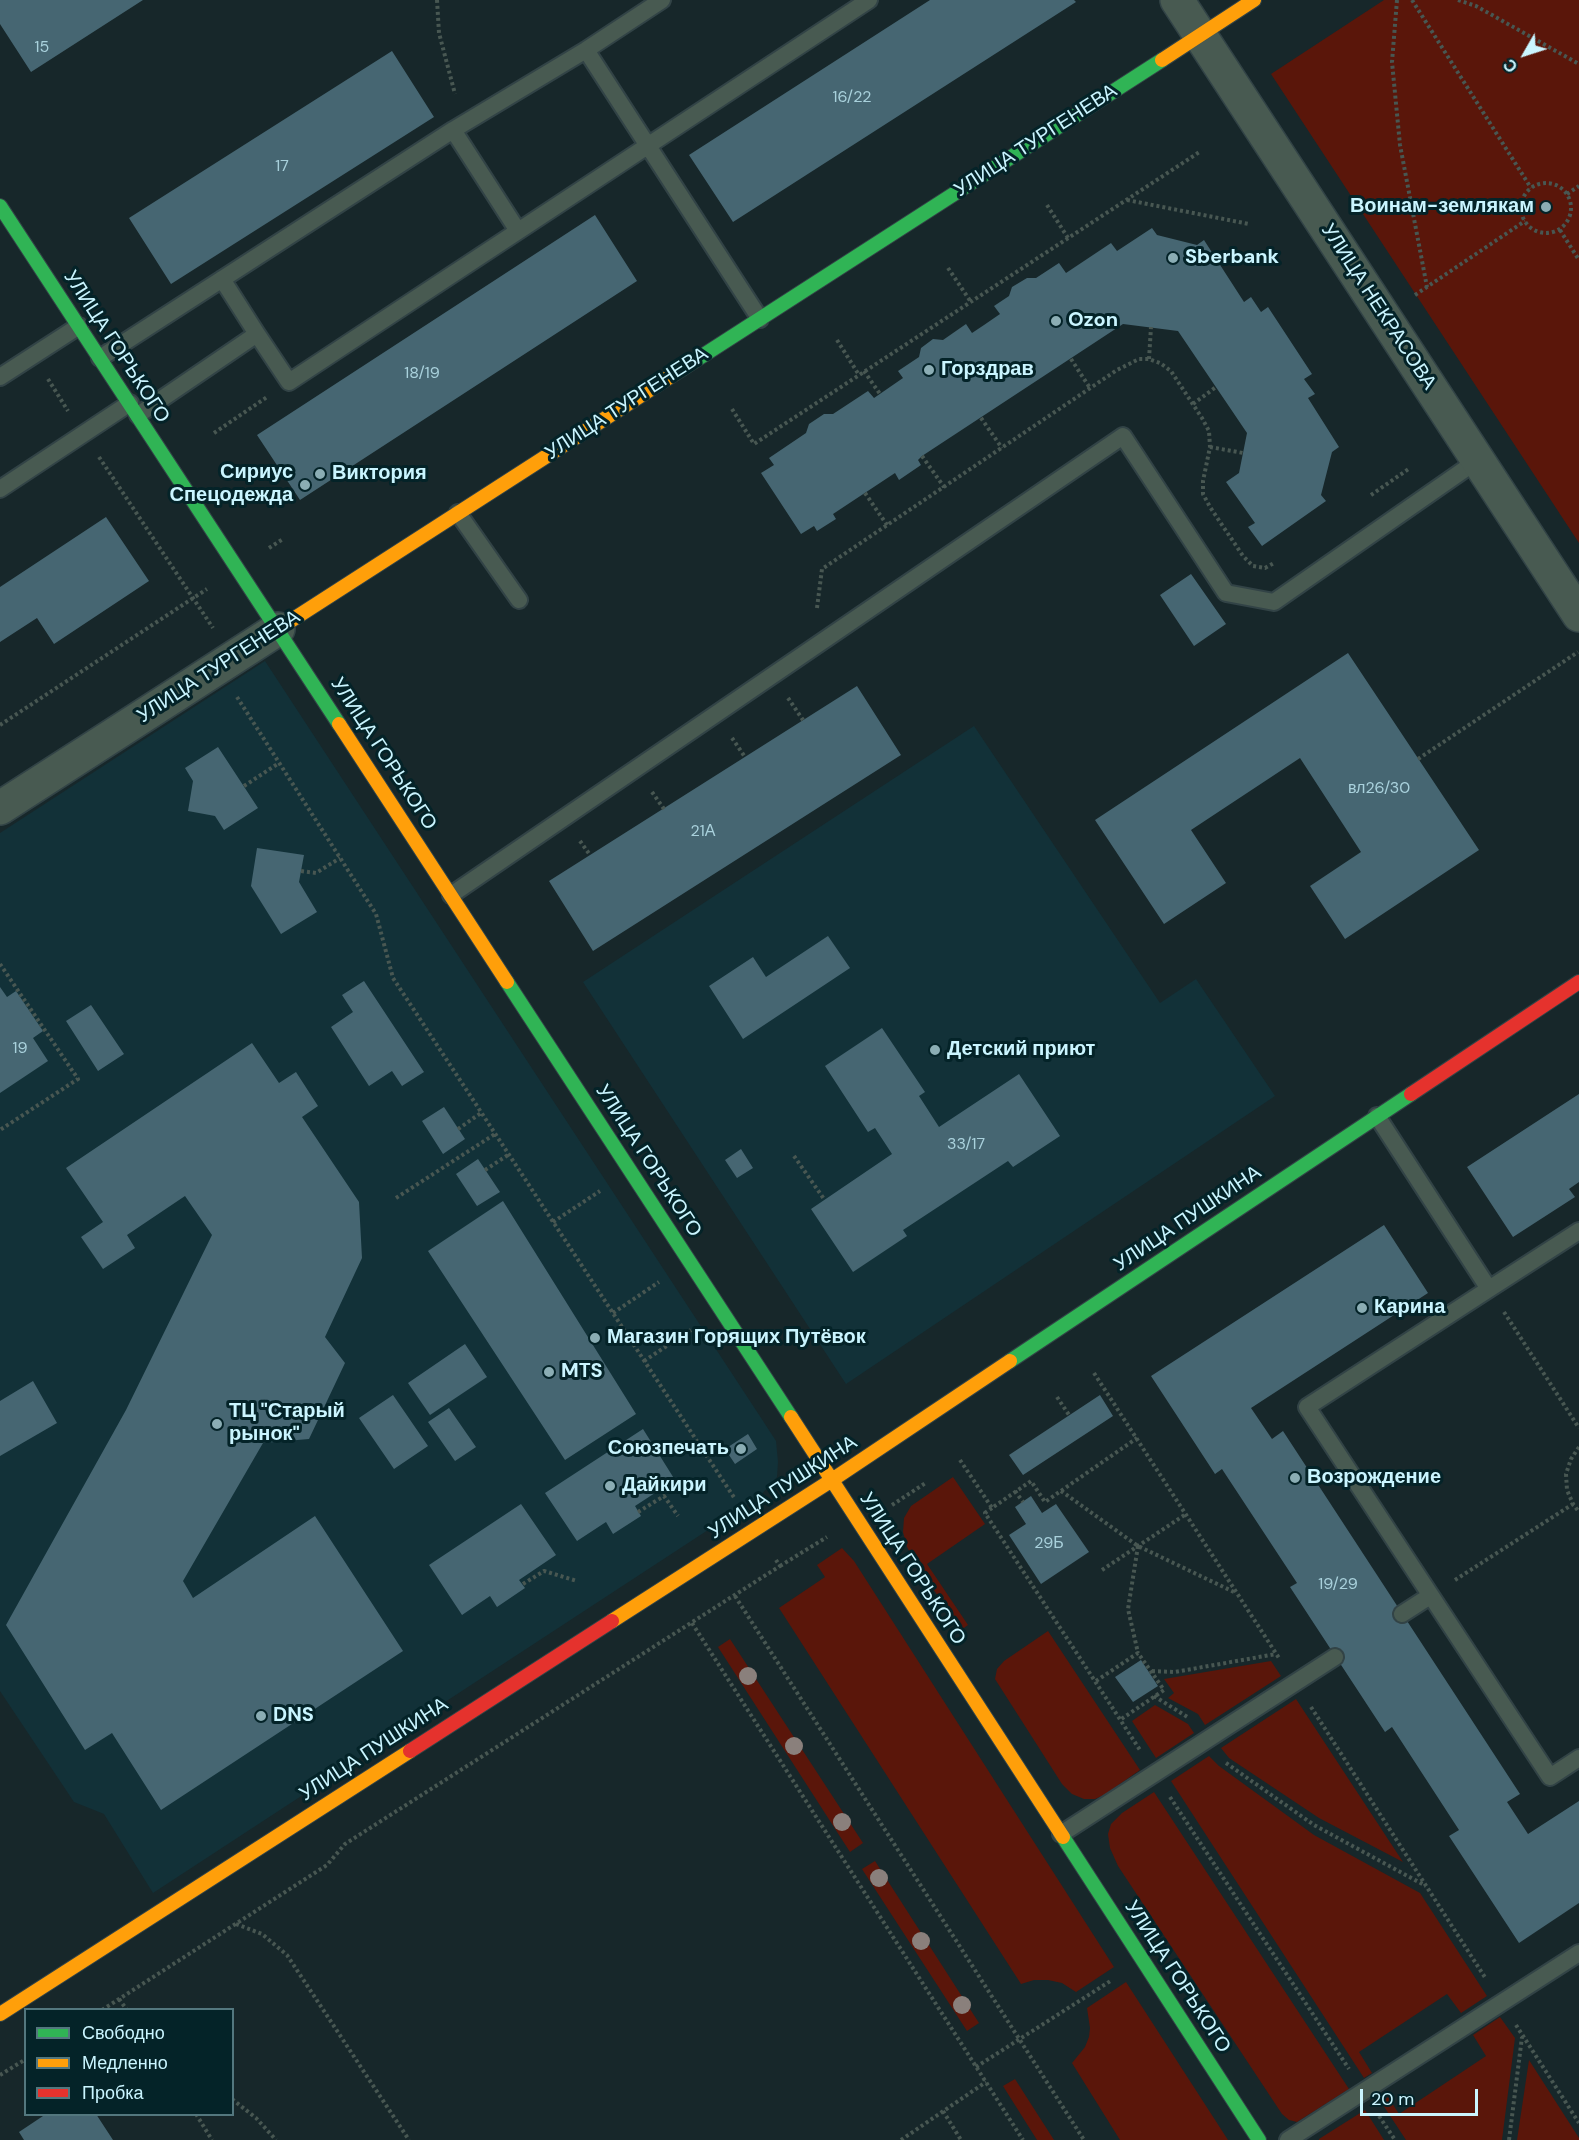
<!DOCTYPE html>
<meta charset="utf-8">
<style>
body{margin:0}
#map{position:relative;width:1579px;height:2140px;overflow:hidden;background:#17272a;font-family:"DM Sans",sans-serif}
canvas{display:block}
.legend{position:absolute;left:24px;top:2008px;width:210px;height:108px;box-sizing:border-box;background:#042328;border:2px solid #53777e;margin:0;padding:8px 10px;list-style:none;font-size:18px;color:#caf5ff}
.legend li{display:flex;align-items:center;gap:12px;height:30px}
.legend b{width:30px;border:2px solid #53777e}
.north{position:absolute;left:1495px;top:24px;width:60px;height:60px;-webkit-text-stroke:4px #042328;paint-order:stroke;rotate:231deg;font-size:16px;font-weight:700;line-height:24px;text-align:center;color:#caf5ff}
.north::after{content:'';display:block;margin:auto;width:21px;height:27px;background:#caf5ff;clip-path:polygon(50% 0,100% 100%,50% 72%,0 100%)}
.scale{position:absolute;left:1360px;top:2089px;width:118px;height:27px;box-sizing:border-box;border:3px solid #caf5ff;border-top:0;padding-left:8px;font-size:18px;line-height:21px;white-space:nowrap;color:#caf5ff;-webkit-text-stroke:4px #042328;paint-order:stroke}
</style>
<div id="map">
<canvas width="1579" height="2140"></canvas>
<ul class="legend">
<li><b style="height:8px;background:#30b455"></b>Свободно</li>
<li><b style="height:8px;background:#ff9f0a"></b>Медленно</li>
<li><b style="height:8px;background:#e5322d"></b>Пробка</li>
</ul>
<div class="north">С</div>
<div class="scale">20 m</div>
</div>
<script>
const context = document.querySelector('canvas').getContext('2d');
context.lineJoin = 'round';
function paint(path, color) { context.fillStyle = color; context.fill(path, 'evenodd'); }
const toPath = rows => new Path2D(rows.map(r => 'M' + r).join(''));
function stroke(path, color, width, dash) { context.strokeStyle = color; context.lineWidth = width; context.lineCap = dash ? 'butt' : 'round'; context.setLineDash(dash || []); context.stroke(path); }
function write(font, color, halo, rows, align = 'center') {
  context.font = font + ' "DM Sans",sans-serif'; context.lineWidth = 6; context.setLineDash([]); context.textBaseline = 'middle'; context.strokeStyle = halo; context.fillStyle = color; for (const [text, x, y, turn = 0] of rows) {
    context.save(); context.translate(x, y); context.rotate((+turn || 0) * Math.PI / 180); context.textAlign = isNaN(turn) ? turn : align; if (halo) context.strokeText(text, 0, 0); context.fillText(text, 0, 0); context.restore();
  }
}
paint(toPath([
 [265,661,765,1424,776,1441,778,1462,777,1477,760,1496,153,1893,104,1814,74,1802,0,1691,0,833],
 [974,726,1160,1003,1196,979,1275,1096,846,1384,583,982]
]), '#123138');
paint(toPath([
 [1384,0,1579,0,1579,543,1271,74],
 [953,1477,985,1524,927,1564,968,1625,961,1630,917,1565,907,1547,903,1532,904,1518,911,1506],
 [842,1548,854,1561,1114,1967,1076,1992,1062,1983,1048,1980,1034,1980,1021,1984,779,1608,825,1577,817,1565],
 [1048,1631,1140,1770,1104,1795,1095,1799,1084,1799,1072,1794,1062,1784,995,1679,997,1669,1004,1661],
 [730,1639,863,1843,850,1852,718,1647],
 [1271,1661,1281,1676,1205,1725,1198,1714,1168,1698,1174,1693,1164,1679],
 [1296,1699,1403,1862,1319,1818,1229,1758,1221,1748],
 [1155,1705,1188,1724,1194,1733,1156,1758,1132,1721],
 [1209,1756,1219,1766,1314,1835,1420,1893,1487,1996,1461,2013,1447,1994,1359,2052,1372,2073,1364,2078,1171,1781],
 [1154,1792,1349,2089,1297,2122,1289,2120,1282,2114,1118,1866,1110,1848,1108,1834,1111,1824,1122,1813],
 [875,1861,979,2023,967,2031,862,1869],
 [1126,1982,1228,2140,1120,2140,1072,2063,1085,2047,1089,2037,1090,2028,1087,2008],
 [1500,2017,1515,2038,1502,2140,1406,2140,1381,2102,1388,2097,1399,2114,1486,2056,1473,2035],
 [1529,2060,1579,2138,1579,2140,1517,2140],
 [1015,2079,1054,2140,1037,2140,1003,2086],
 [1365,2110,1384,2140,1319,2140,1319,2139]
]), '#5a160a');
paint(toPath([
 [0,0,143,0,31,72,0,24],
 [930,0,1074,0,1076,2,733,222,689,155],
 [392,51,434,117,171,284,129,218],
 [595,215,637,281,300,500,257,435],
 [1152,228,1157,235,1197,245,1204,240,1244,302,1251,297,1261,312,1268,307,1312,374,1304,379,1315,394,1308,398,1339,447,1332,452,1321,495,1326,501,1262,546,1248,527,1255,523,1226,482,1239,473,1247,433,1178,331,1123,324,922,456,918,460,921,465,899,480,895,473,833,514,836,519,817,531,814,526,801,534,761,473,774,465,769,458,806,433,809,424,824,414,833,414,868,391,874,398,903,378,898,371,919,357,921,348,933,339,943,340,966,324,972,333,984,325,1000,314,994,306,1009,296,1012,287,1027,278,1036,278,1059,263,1066,273,1111,243,1117,251],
 [106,517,149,581,54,644,37,618,0,642,0,587],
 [1191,574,1226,624,1194,646,1160,595],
 [1348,653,1479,850,1345,939,1310,886,1361,852,1300,758,1191,830,1226,883,1164,924,1095,820],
 [857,686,901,755,593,951,549,881],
 [218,747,258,808,224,830,215,816,188,811,193,781,185,768],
 [257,848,304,855,299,882,317,912,281,934,251,886],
 [828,936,850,968,743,1039,709,986,753,957,766,977],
 [364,981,424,1072,402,1086,392,1071,369,1086,331,1027,353,1012,342,995],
 [0,987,7,997,16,991,43,1031,33,1038,48,1061,0,1093],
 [91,1005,124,1054,98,1071,66,1021],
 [882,1028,925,1092,919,1096,939,1127,1019,1074,1060,1136,1013,1167,1008,1161,903,1230,907,1236,853,1272,811,1209,892,1154,875,1128,868,1132,825,1066],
 [252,1043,279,1083,296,1072,318,1106,302,1117,359,1202,362,1258,325,1337,345,1363,309,1439,263,1443,183,1581,193,1598,315,1516,403,1651,161,1810,112,1733,85,1750,6,1625,126,1410,212,1235,185,1196,127,1235,135,1248,103,1269,81,1237,103,1222,66,1168],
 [1579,1094,1579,1182,1569,1189,1575,1197,1513,1237,1467,1167],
 [444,1107,465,1139,443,1154,422,1121],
 [741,1149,753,1168,737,1178,725,1160],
 [478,1159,500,1192,477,1206,456,1174],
 [503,1201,636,1414,565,1460,428,1251],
 [1384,1225,1428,1293,1251,1408,1272,1439,1283,1431,1520,1794,1507,1802,1528,1834,1579,1801,1579,1903,1519,1943,1449,1836,1459,1830,1392,1727,1385,1732,1290,1587,1297,1583,1222,1469,1215,1474,1151,1376],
 [465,1344,487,1377,430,1415,408,1383],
 [33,1381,57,1423,0,1456,0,1401],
 [393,1395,428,1446,394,1469,359,1418],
 [1100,1395,1113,1416,1023,1475,1009,1455],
 [449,1408,476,1447,455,1461,428,1422],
 [643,1429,675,1480,635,1506,641,1516,613,1534,606,1522,577,1541,545,1493],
 [748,1434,757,1449,735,1464,725,1449],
 [1031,1496,1042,1513,1056,1504,1089,1552,1041,1584,1009,1535,1026,1524,1015,1507],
 [521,1504,556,1555,519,1580,525,1588,497,1607,490,1596,462,1615,429,1565],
 [1141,1660,1158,1686,1133,1702,1115,1677],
 [46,2114,96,2114,113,2140,24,2140,19,2132]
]), '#466672');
const lane = toPath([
 [586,50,760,319],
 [453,130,586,50,662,0],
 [222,279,257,334],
 [100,358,453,130,518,231],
 [0,377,79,326],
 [138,415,257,334,289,382,869,0],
 [0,489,130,403],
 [458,513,519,600],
 [451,895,1123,436,1226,593,1274,602,1478,460],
 [1377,1116,1489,1289,1579,1231],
 [1489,1289,1307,1407,1550,1777,1579,1758],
 [1402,1614,1430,1596],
 [1061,1834,1335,1657],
 [1288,2140,1579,1953]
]);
const street = toPath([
 [1177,0,1579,615],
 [0,808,278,629]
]);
const fast = toPath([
 [0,206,339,724],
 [682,369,1162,60],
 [507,982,791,1417],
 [1010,1361,1411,1094],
 [1063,1837,1259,2140]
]);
const slow = toPath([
 [1162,60,1254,0],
 [278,629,682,369],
 [339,724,507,982],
 [791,1417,1063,1837],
 [612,1621,832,1480,1010,1361],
 [0,2014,410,1751]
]);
const jam = toPath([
 [1411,1094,1579,982],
 [410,1751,612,1621]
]);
stroke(lane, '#324346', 20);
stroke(street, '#324346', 36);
stroke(fast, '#324346', 16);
stroke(slow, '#324346', 16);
stroke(jam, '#324346', 16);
stroke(toPath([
 [437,0,439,33,455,94],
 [1397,0,1392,62,1400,145,1427,287],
 [1412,0,1531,188],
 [1458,0,1476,6,1579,64],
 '1521 208a25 25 0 1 1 50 0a25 25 0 1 1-50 0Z',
 [1567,194,1579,186],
 [1127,200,1249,224],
 [1047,205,1068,238],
 [1560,230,1579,260],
 [948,268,971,302],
 [1415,295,1525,221],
 [837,340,859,375],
 [1071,359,1090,388],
 [1149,359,1151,327],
 [864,371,880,394],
 [48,379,68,411],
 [1193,404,1216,387],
 [732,409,754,444,1201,151],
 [981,418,1002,448],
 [214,433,267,397],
 [1210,447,1243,453],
 [922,456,944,487],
 [99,457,213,628],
 [865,493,887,525],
 [1371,495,1410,468],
 [269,548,283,539],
 [817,608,822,569,1117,370,1139,359,1149,359,1160,363,1171,371,1202,418,1209,431,1210,447,1203,481,1203,494,1210,507,1243,556,1253,566,1265,568,1274,563],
 [237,697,376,914,393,978,735,1499],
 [788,698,803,720],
 [0,725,207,589],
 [732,738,745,757],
 [1418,759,1578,652],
 [244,786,279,763],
 [652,792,664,809],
 [580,841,590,855],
 [301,871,316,873,340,858],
 [0,964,78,1079,0,1130],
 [458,1129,481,1113],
 [794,1156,824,1199],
 [485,1170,508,1155],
 [396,1198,495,1134],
 [553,1222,600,1191],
 [1504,1312,1579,1428],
 [613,1313,659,1282],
 [644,1361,691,1330],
 [1094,1373,1279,1658],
 [1057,1397,1069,1415],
 [1579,1447,1571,1459,1566,1474,1567,1490,1573,1504,1579,1512],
 [960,1460,992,1508,1031,1481,1045,1502,1137,1438],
 [1015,1491,1023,1502],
 [1061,1491,1138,1546,1236,1593],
 [892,1505,927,1482],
 [992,1508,985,1513,1140,1750],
 [638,1512,664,1496,678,1516],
 [1138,1546,1128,1609,1138,1653],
 [780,1566,827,1537],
 [1102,1570,1186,1514],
 [1455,1580,1573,1504],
 [523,1584,544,1571,577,1581],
 [735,1596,1084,2140],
 [692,1623,1023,2140],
 [1152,1671,1175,1672,1276,1654],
 [1096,1681,1138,1653,1164,1690,1120,1720],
 [1154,1696,1189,1718],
 [1311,1707,1486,1979],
 [1226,1763,1314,1825,1426,1886],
 [1170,1797,1349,2069],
 [236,1924,262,1934,287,1955,409,2140],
 [119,1999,127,2010],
 [102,2010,327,1865,345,1844,780,1566,776,1560],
 [1516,2025,1579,2123],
 [976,2067,1112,1980],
 [0,2075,26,2059],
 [232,2099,256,2118,276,2140],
 [943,2111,961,2140],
 [196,2114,212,2140],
 [1379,2116,1395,2140],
 [901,2140,986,2082],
 [1509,2140,1522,2037]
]), '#485752', 4, [3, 3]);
stroke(lane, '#485a51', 16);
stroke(street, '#485a51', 33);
stroke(fast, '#30b455', 14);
stroke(slow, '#ff9f0a', 14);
stroke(jam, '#e5322d', 14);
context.fillStyle = '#8a807c';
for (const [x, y] of [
 [748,1676],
 [794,1746],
 [842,1822],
 [879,1878],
 [921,1941],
 [962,2005]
]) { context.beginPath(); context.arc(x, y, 9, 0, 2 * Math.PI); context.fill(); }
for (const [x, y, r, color] of [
 [1546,207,6,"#8badb4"],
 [1173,258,6,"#8badb4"],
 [1056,321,6,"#8badb4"],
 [929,370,6,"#8badb4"],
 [320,474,6,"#8badb4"],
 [305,485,6,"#8badb4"],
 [935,1050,6,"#8badb4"],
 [1362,1308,6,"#8badb4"],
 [595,1338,6,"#8badb4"],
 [549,1372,6,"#8badb4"],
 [217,1424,6,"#8badb4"],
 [741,1449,6,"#8badb4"],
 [1295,1478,6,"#8badb4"],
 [610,1486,6,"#8badb4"],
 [261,1716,6,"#8badb4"]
]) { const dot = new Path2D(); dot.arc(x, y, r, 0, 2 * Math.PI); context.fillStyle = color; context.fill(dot); stroke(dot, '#042328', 2); }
write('16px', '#a9d1dc', null, [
 ["15",42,48],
 ["16/22",852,98],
 ["17",282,167],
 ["18/19",422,374],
 ["вл26/30",1379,789],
 ["21А",703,832],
 ["19",20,1049],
 ["33/17",966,1145],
 ["29Б",1049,1544],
 ["19/29",1338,1585]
]);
write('20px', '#caf5ff', '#042328', [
 ["УЛИЦА ТУРГЕНЕВА",1036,141,-33],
 ["УЛИЦА НЕКРАСОВА",1378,307,57],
 ["УЛИЦА ГОРЬКОГО",116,347,57],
 ["УЛИЦА ТУРГЕНЕВА",627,404,-33],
 ["УЛИЦА ТУРГЕНЕВА",219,667,-33],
 ["УЛИЦА ГОРЬКОГО",383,754,57],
 ["УЛИЦА ГОРЬКОГО",648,1161,57],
 ["УЛИЦА ПУШКИНА",1188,1219,-34],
 ["УЛИЦА ПУШКИНА",783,1488,-33],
 ["УЛИЦА ГОРЬКОГО",912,1569,57],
 ["УЛИЦА ПУШКИНА",374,1750,-33],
 ["УЛИЦА ГОРЬКОГО",1177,1977,57]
]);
write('bold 20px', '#caf5ff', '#042328', [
 ["Воинам-землякам",1534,207,"right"],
 ["Sberbank",1185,258],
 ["Ozon",1068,321],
 ["Горздрав",941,370],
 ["Сириус",293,473,"right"],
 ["Спецодежда",293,496,"right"],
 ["Виктория",332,474],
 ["Детский приют",947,1050],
 ["Карина",1374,1308],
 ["Магазин Горящих Путёвок",607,1338],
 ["MTS",561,1372],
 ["ТЦ \"Старый",229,1412],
 ["рынок\"",229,1435],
 ["Союзпечать",729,1449,"right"],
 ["Возрождение",1307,1478],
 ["Дайкири",622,1486],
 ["DNS",273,1716]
], 'left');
</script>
